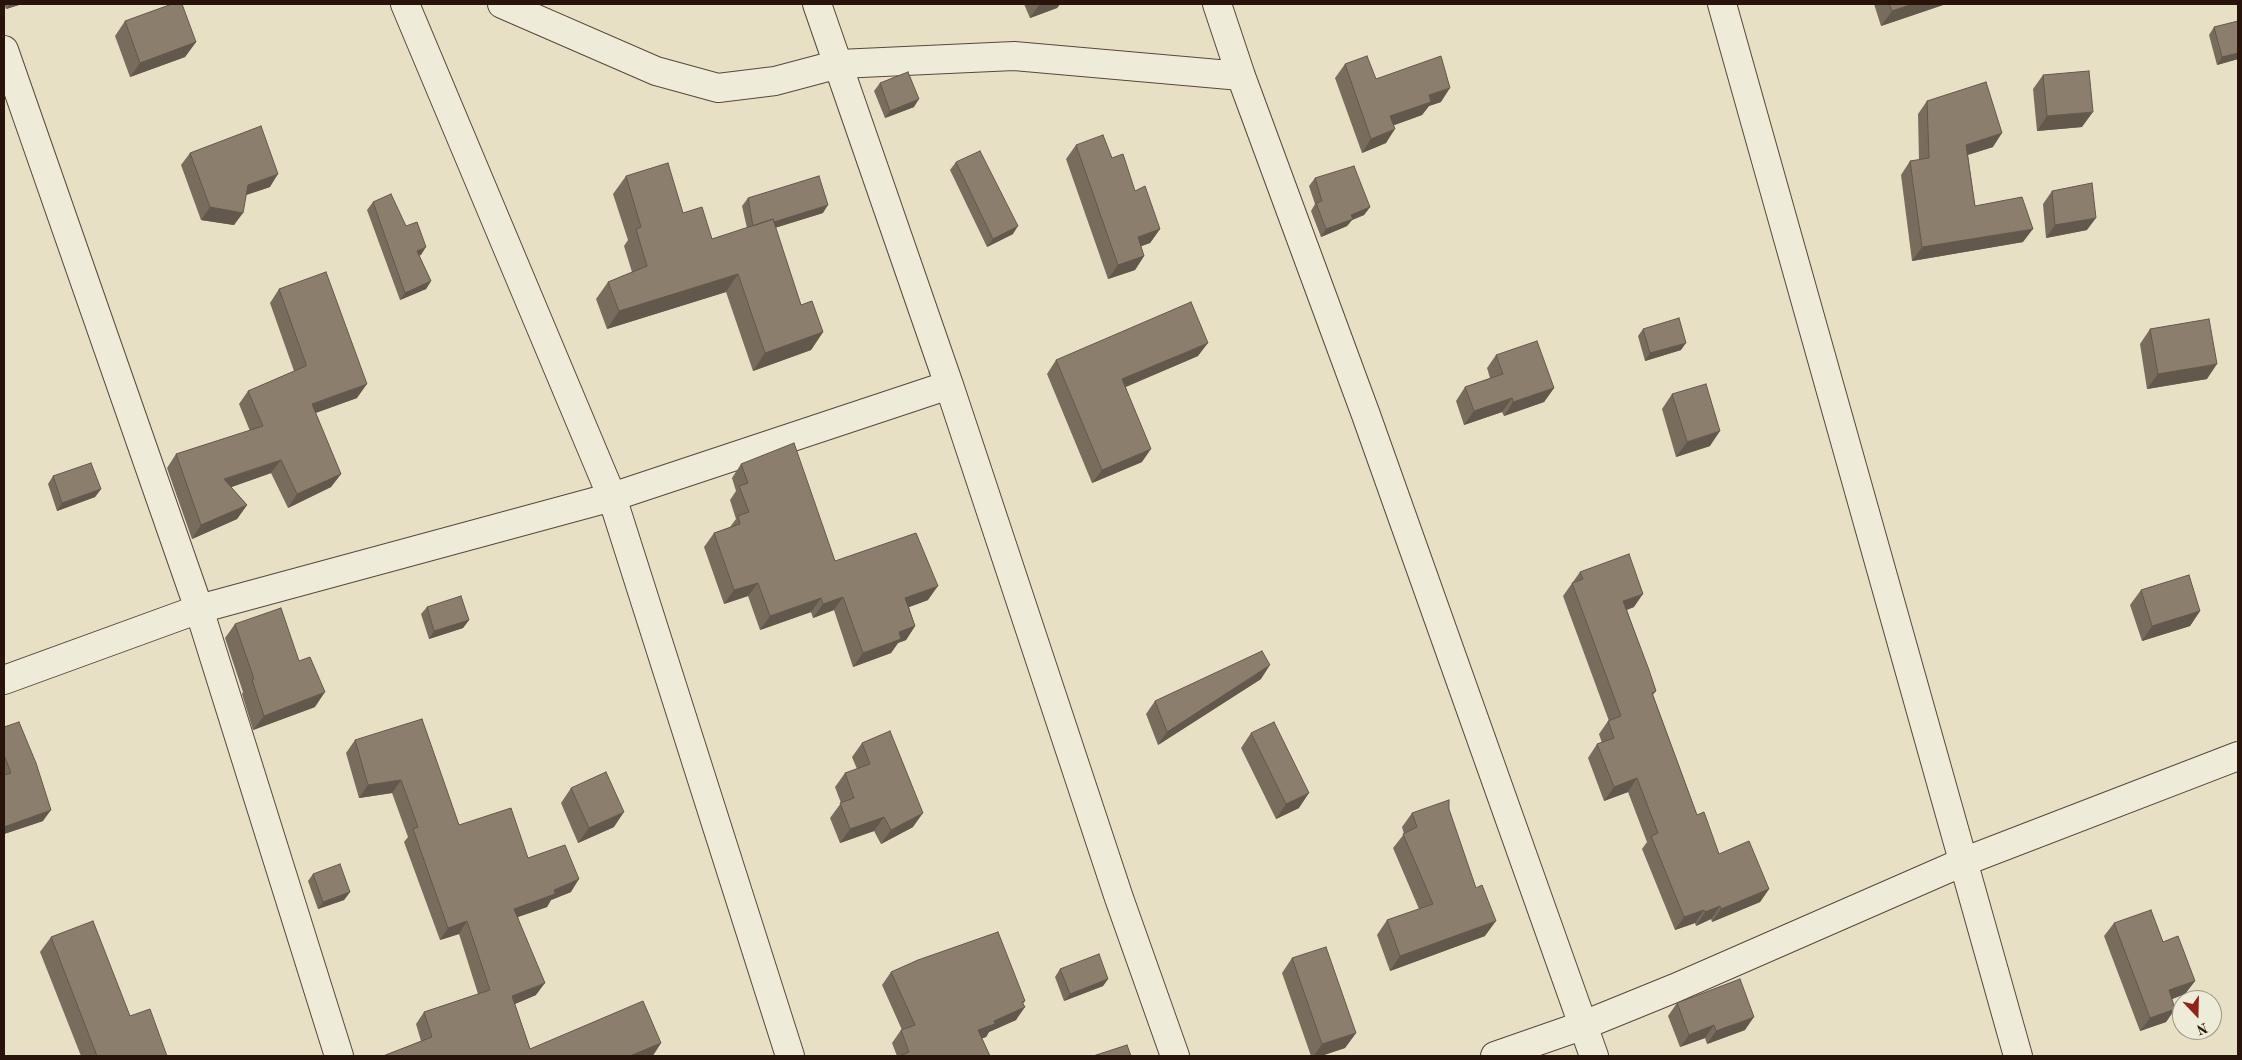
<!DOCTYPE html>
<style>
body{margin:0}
#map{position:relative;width:2242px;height:1060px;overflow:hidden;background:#e7e0c4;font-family:"Old Standard TT",serif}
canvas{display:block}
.frame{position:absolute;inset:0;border:5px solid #29140c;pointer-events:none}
.north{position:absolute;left:2172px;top:990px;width:50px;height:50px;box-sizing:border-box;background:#efebd9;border:1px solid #a09587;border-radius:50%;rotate:159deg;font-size:14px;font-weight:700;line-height:20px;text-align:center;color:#29140c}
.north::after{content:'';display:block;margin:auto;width:18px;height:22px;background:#8f2418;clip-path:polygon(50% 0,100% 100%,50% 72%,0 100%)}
</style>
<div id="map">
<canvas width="2242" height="1060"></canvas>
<div class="frame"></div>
<div class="north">N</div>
</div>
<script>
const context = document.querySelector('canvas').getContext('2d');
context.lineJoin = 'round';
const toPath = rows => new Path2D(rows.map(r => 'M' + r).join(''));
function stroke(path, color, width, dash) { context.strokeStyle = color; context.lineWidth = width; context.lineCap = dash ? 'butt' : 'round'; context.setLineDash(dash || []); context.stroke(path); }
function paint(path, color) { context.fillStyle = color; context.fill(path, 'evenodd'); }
const street = toPath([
 [405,4,612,497,790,1056],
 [502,4,656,71,718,88,775,81,839,64,1014,56,1241,76],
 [1217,4,1241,76,1366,415,1594,1056],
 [1722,4,2018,1056],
 [4,50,199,609,339,1056],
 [949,385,1119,898,1175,1056],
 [4,680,199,609,612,497,949,385,817,4],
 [1495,1056,1584,1025,1675,988,1963,862,2238,756]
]);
stroke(street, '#58473a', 30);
stroke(street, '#efebd9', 28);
paint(toPath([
 [4,4,22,4,6,9],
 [1024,4,1060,4,1057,8,1030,18],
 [1874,4,1944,4,1943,5,1881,26],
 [125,21,196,42,185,57,130,77,115,36],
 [2214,27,2238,59,2217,65,2209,35],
 [1345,64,1376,79,1441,102,1429,106,1422,115,1394,125,1386,143,1362,153,1335,78],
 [2043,75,2082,127,2037,131,2033,89],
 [880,83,914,107,885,118,874,91],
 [1927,101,1993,147,1968,155,1975,206,2023,242,1912,261,1901,175,1910,161,1919,160,1918,114],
 [1076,145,1112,158,1135,191,1160,229,1150,243,1141,246,1144,256,1135,270,1108,279,1066,159],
 [190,153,270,187,246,195,234,225,201,220,181,165],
 [956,162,1013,234,987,247,950,170],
 [626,176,683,213,712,239,747,228,742,206,748,198,823,213,775,228,801,305,823,332,811,350,753,371,726,292,607,329,596,299,608,282,632,272,624,246,628,240,613,194],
 [1315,178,1370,207,1364,215,1352,220,1347,226,1321,237,1311,211,1315,204,1309,186],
 [2052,191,2087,230,2046,238,2043,204],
 [373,202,406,226,421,255,419,255,431,281,426,289,400,300,367,210],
 [279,289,357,398,315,413,341,474,331,487,288,508,271,473,231,487,247,505,237,519,192,539,167,468,176,454,250,431,239,404,248,391,294,371,270,303],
 [1643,329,1681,350,1645,361,1638,336],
 [2150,329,2207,379,2147,389,2140,344],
 [1496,355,1554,388,1544,402,1504,416,1502,412,1464,425,1456,401,1465,387,1490,378,1487,368],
 [1198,356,1126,387,1142,462,1092,483,1047,374,1056,360],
 [1672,394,1710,446,1676,457,1662,409],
 [741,464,835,561,928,600,909,607,915,626,906,640,898,643,891,653,853,667,834,610,813,618,811,612,760,630,748,596,724,604,704,547,714,533,730,527,736,519,730,500,736,491,732,478],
 [53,476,101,489,95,497,57,511,48,484],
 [1580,572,1634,607,1627,610,1656,691,1653,695,1697,815,1719,854,1769,889,1760,902,1712,922,1711,919,1696,926,1695,923,1675,930,1642,849,1647,842,1628,792,1604,801,1588,758,1597,744,1602,743,1599,734,1608,721,1609,721,1563,596],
 [2141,590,2200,611,2190,626,2142,641,2130,605],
 [427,607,469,620,463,628,429,639,421,614],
 [235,624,315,707,253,730,242,694,243,692,225,638],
 [1261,679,1158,745,1146,714,1155,701],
 [4,727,43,821,4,834],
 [1251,733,1299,808,1276,819,1241,748],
 [355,740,459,825,528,858,571,892,551,900,547,907,518,917,536,995,515,1004,530,1049,661,1043,653,1056,383,1056,421,1041,416,1024,424,1012,478,994,459,934,440,940,404,842,408,837,392,793,359,798,346,753],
 [862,743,913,827,881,844,874,831,840,843,830,818,841,803,835,787,845,773,857,769,852,757],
 [571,788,614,827,578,843,561,803],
 [1449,809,1485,936,1390,971,1377,935,1387,920,1419,909,1393,848,1404,834,1402,827,1412,813],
 [313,874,350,892,344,900,318,909,308,881],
 [2114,923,2163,942,2195,981,2185,994,2172,999,2175,1009,2166,1022,2140,1031,2104,936],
 [51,937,130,1016,167,1056,81,1056,40,952],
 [1292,958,1356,1033,1345,1048,1321,1056,1311,1056,1282,973],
 [1060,969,1108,979,1103,986,1064,1001,1055,977],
 [891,972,1023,1003,1016,1020,989,1032,986,1037,982,1038,990,1056,897,1056,892,1043,901,1030,902,1030,882,985],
 [1677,1003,1745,1030,1707,1044,1705,1038,1680,1047,1668,1016]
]), '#786c5d');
paint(toPath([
 [10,4,22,4,6,9],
 [1042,4,1060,4,1057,8,1030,18,1039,5],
 [1913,4,1944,4,1943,5,1881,26,1892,11],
 [196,42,185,57,130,77,140,63],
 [2238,53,2238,59,2217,65,2222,57],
 [1450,88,1441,102,1429,106,1422,115,1381,130,1390,116,1429,95],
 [919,99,914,107,885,118,890,111],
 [2093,112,2082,127,2037,131,2047,116],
 [1395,129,1386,143,1362,153,1371,139],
 [2002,133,1993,147,1957,158,1966,145],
 [278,174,270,187,240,197,248,185],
 [828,205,823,213,748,236,753,228],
 [210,207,243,213,234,225,201,220],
 [1370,207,1364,215,1352,220,1347,226,1321,237,1326,229,1351,215],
 [2096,218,2087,230,2046,238,2055,225],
 [1018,226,1013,234,987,247,993,239],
 [1160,229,1150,243,1128,251,1138,237],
 [2033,229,2023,242,1912,261,1922,247],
 [426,247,421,255,412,258,417,251],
 [1144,256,1135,270,1108,279,1118,265],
 [738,274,726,292,607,329,619,311],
 [431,281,426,289,400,300,405,293],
 [823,332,811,350,753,371,765,353],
 [1208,343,1198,356,1113,392,1122,379],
 [1686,343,1681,350,1645,361,1650,353],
 [2217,364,2207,379,2147,389,2158,374],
 [367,384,357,398,302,418,312,404],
 [1554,388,1544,402,1504,416,1513,402],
 [1512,398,1502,412,1464,425,1474,411],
 [1720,431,1710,446,1676,457,1687,442],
 [1151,449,1142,462,1092,483,1102,470],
 [281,460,271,473,215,493,224,479],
 [341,474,331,487,288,508,297,494],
 [101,489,95,497,57,511,62,503],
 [247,505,237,519,192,539,201,525],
 [758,583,748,596,724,604,734,590],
 [938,586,928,600,896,612,905,598],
 [1643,594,1634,607,1614,614,1623,601],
 [843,597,834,610,813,618,823,604],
 [821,598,811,612,760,630,770,616],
 [2200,611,2190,626,2142,641,2152,626],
 [469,620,463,628,429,639,434,631],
 [915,626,906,640,898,643,891,653,853,667,863,653,899,632],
 [1270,665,1261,679,1158,745,1167,732],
 [325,692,315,707,253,730,264,716],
 [1637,778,1628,792,1604,801,1614,787],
 [401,780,392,793,359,798,368,785],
 [1309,793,1299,808,1276,819,1286,804],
 [51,810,43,821,4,834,4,827],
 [624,812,614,827,578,843,589,828],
 [923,813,913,827,881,844,891,830],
 [884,817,874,831,840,843,850,829],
 [579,879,571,892,551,900,547,907,506,921,514,909,554,890],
 [1769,889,1760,902,1712,922,1721,909],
 [350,892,344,900,318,909,323,902],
 [1720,906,1711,919,1696,926,1705,912],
 [1704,910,1695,923,1675,930,1684,917],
 [467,921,459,934,440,940,448,928],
 [1496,921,1485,936,1390,971,1400,956],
 [1108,979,1103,986,1064,1001,1070,994],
 [2195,981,2185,994,2159,1004,2169,990],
 [545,983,536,995,503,1009,512,996],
 [1025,1001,1018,1010,1025,1007,1016,1020,989,1032,986,1037,969,1043,978,1030,994,1021],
 [2175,1009,2166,1022,2140,1031,2150,1018],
 [1754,1017,1745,1030,1707,1044,1716,1031],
 [1714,1025,1705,1038,1680,1047,1689,1035],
 [1356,1033,1345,1048,1321,1056,1314,1056,1322,1044],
 [661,1043,652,1056,630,1056]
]), '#62584c');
const building = toPath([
 [172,4,182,4,196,42,140,63,125,21,172,4],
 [1889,4,1913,4,1892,11,1889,4],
 [2238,21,2238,53,2222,57,2214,27,2238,21],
 [1367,56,1376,79,1441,56,1450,88,1429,95,1431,102,1390,116,1395,129,1371,139,1345,64,1367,56],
 [2089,71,2093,112,2047,116,2043,75,2089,71],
 [908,72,919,99,890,111,880,83,908,72],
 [1986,82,2002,133,1966,145,1975,206,2022,197,2033,229,1922,247,1910,161,1929,158,1927,101,1986,82],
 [261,126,278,174,248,185,243,213,210,207,190,153,261,126],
 [1103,135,1112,158,1123,154,1135,191,1145,186,1160,229,1138,237,1144,256,1118,265,1076,145,1103,135],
 [980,151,1018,226,993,239,956,162,980,151],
 [668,163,683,213,702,207,712,239,773,219,801,305,812,301,823,332,765,353,738,274,619,311,608,282,647,266,636,229,641,227,626,176,668,163],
 [1354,166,1370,207,1351,215,1353,219,1326,229,1316,203,1322,201,1315,178,1354,166],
 [819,176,828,205,774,222,773,219,753,226,748,198,819,176],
 [2092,183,2096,218,2055,225,2052,191,2092,183],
 [391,194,406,226,417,222,426,247,417,251,431,281,405,293,373,202,391,194],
 [326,272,367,384,312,404,341,474,297,494,281,460,224,479,247,505,201,525,176,454,263,426,248,391,306,366,306,364,279,289,326,272],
 [1191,302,1208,343,1122,379,1151,449,1102,470,1056,360,1191,302],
 [1679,318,1686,343,1650,353,1643,329,1679,318],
 [2209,319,2217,364,2158,374,2150,329,2209,319],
 [1537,341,1554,388,1513,402,1512,398,1474,411,1465,387,1503,374,1496,355,1537,341],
 [1706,384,1720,431,1687,442,1672,394,1706,384],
 [794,443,835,561,916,533,938,586,905,598,915,626,899,632,901,639,863,653,843,597,823,604,821,598,770,616,758,583,734,590,714,533,740,524,738,516,749,512,739,486,748,483,741,464,794,443],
 [91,463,101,489,62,503,53,476,91,463],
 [1629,554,1643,594,1623,601,1649,670,1656,691,1652,693,1697,815,1704,812,1719,854,1749,841,1769,889,1721,909,1720,906,1705,912,1704,910,1684,917,1651,836,1658,833,1637,778,1614,787,1597,744,1614,738,1608,721,1621,716,1572,583,1583,579,1580,572,1629,554],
 [2189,575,2200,611,2152,626,2141,590,2189,575],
 [461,596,469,620,434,631,427,607,461,596],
 [281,608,299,661,310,657,325,692,264,716,252,680,254,679,235,624,281,608],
 [1262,651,1270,665,1167,732,1155,701,1262,651],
 [422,719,459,825,511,808,528,858,565,845,579,879,554,890,555,894,514,909,545,983,512,996,530,1049,643,1001,661,1043,630,1056,383,1056,432,1037,424,1012,490,990,467,921,448,928,413,829,418,827,401,780,368,785,355,740,422,719],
 [19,722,36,763,51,810,4,827,4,775,11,773,4,755,4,727,19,722],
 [1274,722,1309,793,1286,804,1251,733,1274,722],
 [890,731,923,813,891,830,884,817,850,829,840,803,854,798,845,773,870,764,862,743,890,731],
 [606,772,624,812,589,828,571,788,606,772],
 [1449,800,1449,809,1476,888,1482,885,1496,921,1400,956,1387,920,1433,904,1403,834,1417,827,1412,813,1449,800],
 [340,864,350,892,323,902,313,874,340,864],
 [2151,910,2163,942,2178,936,2195,981,2169,990,2175,1009,2150,1018,2114,923,2151,910],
 [93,921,130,1016,150,1009,167,1056,97,1056,51,937,93,921],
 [998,932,1025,1001,1022,1002,1025,1007,994,1021,995,1024,978,1030,990,1056,900,1056,909,1052,901,1030,915,1025,891,972,918,960,998,932],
 [1326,947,1356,1033,1322,1044,1292,958,1326,947],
 [1099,954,1108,979,1070,994,1060,969,1099,954],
 [1740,979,1754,1017,1716,1031,1714,1025,1689,1035,1677,1003,1740,979],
 [1127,1045,1131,1056,1093,1056,1127,1045]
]);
paint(building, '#8c7e6c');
stroke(building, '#62584c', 1);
</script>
